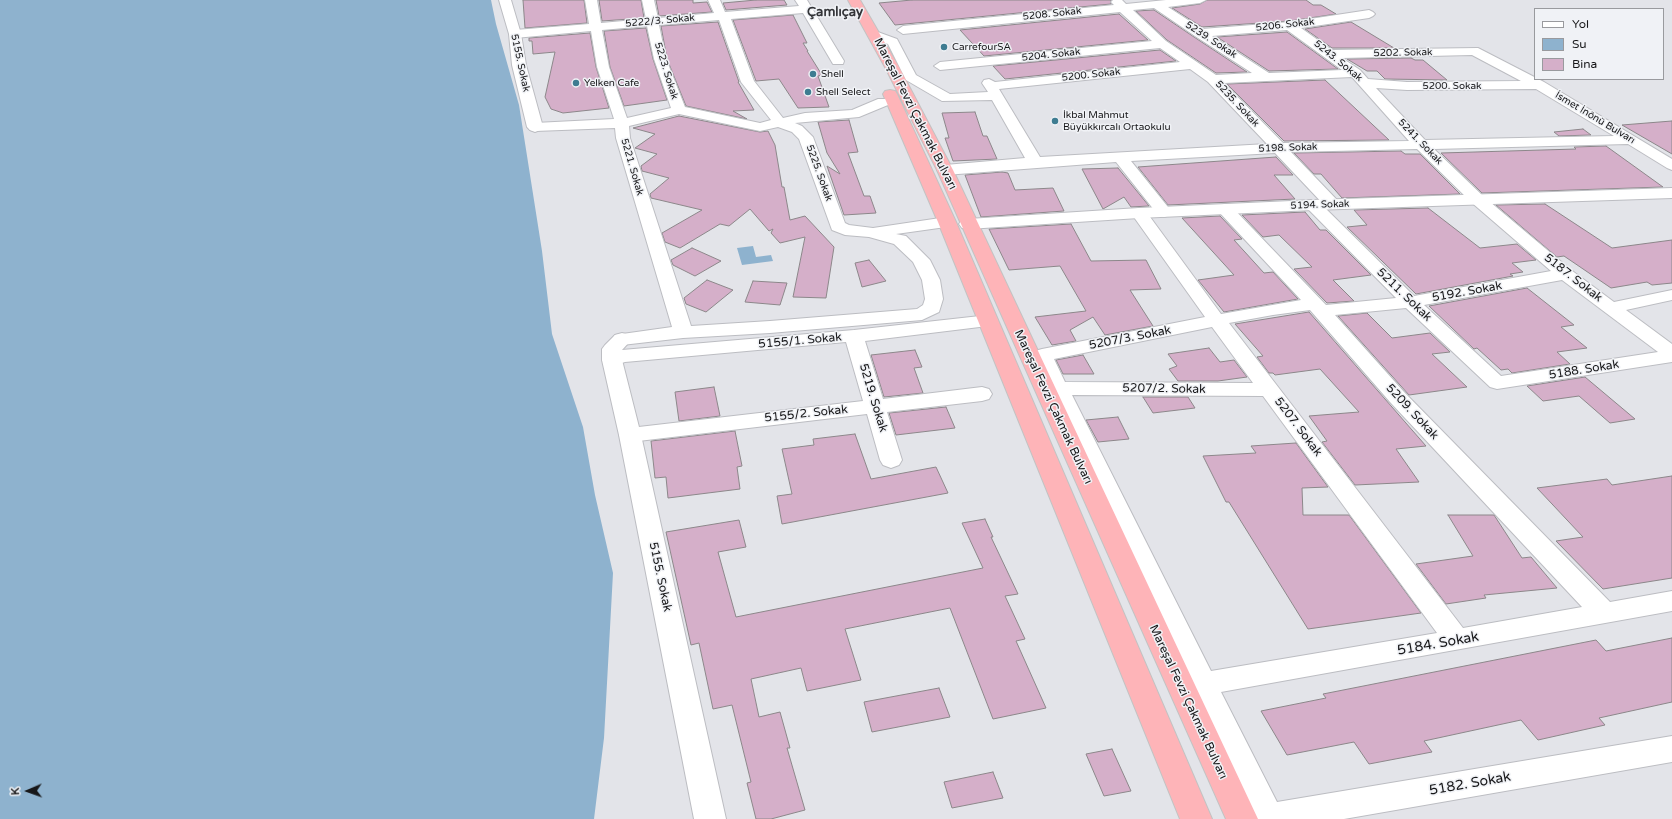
<!DOCTYPE html>
<meta charset="utf-8">
<style>
body{margin:0}
#map{position:relative;width:1672px;height:819px;overflow:hidden;background:#e3e4e9;font-family:"Varela Round",sans-serif}
canvas{display:block}
.legend{position:absolute;left:1534px;top:8px;width:130px;height:72px;box-sizing:border-box;background:#f0f2f6;border:1px solid #999a9e;margin:0;padding:5px 7px;list-style:none;font-size:12px;color:#171719}
.legend li{display:flex;align-items:center;gap:8px;height:20px}
.legend b{width:20px;border:1px solid #999a9e}
.north{position:absolute;left:8px;top:771px;width:40px;height:40px;-webkit-text-stroke:3px #f0f2f6;paint-order:stroke;rotate:268deg;font-size:11px;font-weight:700;line-height:16px;text-align:center;color:#171719}
.north::after{content:'';display:block;margin:auto;width:14px;height:18px;background:#171719;clip-path:polygon(50% 0,100% 100%,50% 72%,0 100%)}
</style>
<div id="map">
<canvas width="1672" height="819"></canvas>
<ul class="legend">
<li><b style="height:5px;background:#fff"></b>Yol</li>
<li><b style="height:11px;background:#8eb2ce"></b>Su</li>
<li><b style="height:11px;background:#d5afc9"></b>Bina</li>
</ul>
<div class="north">K</div>
</div>
<script>
const context = document.querySelector('canvas').getContext('2d');
context.lineJoin = 'round';
function paint(path, color) { context.fillStyle = color; context.fill(path, 'evenodd'); }
const toPath = rows => new Path2D(rows.map(r => 'M' + r).join(''));
function stroke(path, color, width, dash) { context.strokeStyle = color; context.lineWidth = width; context.lineCap = dash ? 'butt' : 'round'; context.setLineDash(dash || []); context.stroke(path); }
function write(font, color, halo, rows, align = 'center') {
  context.font = font + ' "Varela Round",sans-serif'; context.lineWidth = 3; context.setLineDash([]); context.textBaseline = 'middle'; context.strokeStyle = halo; context.fillStyle = color; for (const [text, x, y, turn = 0] of rows) {
    context.save(); context.translate(x, y); context.rotate((+turn || 0) * Math.PI / 180); context.textAlign = isNaN(turn) ? turn : align; if (halo) context.strokeText(text, 0, 0); context.fillText(text, 0, 0); context.restore();
  }
}
paint(toPath([
 [0,0,491,0,496,24,519,105,542,251,552,334,583,427,595,495,613,573,604,738,594,819,0,819],
 [753,246,756,257,771,255,773,261,742,265,737,248]
]), '#8eb2ce');
const building = toPath([
 [523,0,584,0,587,23,525,28,523,0],
 [599,0,641,0,644,18,602,21,599,0],
 [656,0,693,0,693,3,707,2,712,12,659,16,656,0],
 [756,0,784,0,787,5,726,10,723,3,756,0],
 [912,0,1111,0,1111,4,895,25,879,3,912,0],
 [1207,0,1306,0,1313,5,1321,5,1336,14,1290,21,1202,27,1172,8,1200,4,1207,0],
 [1154,10,1194,37,1247,72,1216,73,1167,40,1136,11,1154,10],
 [1119,14,1148,40,984,56,960,30,1119,14],
 [793,15,807,43,803,43,808,51,807,51,822,75,818,76,829,107,798,108,779,79,756,81,733,20,793,15],
 [718,22,739,82,738,82,754,110,733,111,747,119,686,106,667,59,661,26,718,22],
 [1351,22,1394,48,1332,48,1305,29,1351,22],
 [646,28,653,59,667,100,624,106,610,67,604,31,646,28],
 [1287,32,1338,69,1269,71,1217,37,1287,32],
 [590,33,596,67,609,108,563,113,551,109,545,97,555,52,533,54,532,41,529,41,529,38,590,33],
 [1160,50,1176,61,1005,79,993,66,1160,50],
 [1411,58,1415,60,1423,60,1447,80,1385,79,1377,71,1367,71,1347,59,1411,58],
 [1325,80,1389,140,1284,141,1227,84,1325,80],
 [975,112,983,136,987,136,997,159,953,161,945,138,949,138,942,113,975,112],
 [679,116,760,132,768,131,775,145,782,187,784,187,790,220,805,216,834,247,826,298,793,297,805,237,780,243,771,233,773,229,769,231,750,209,729,226,720,224,680,248,665,242,662,233,702,210,651,198,650,194,669,178,642,171,641,166,657,154,635,148,655,134,633,128,679,116],
 [849,120,858,152,848,153,864,196,870,196,876,213,844,215,827,166,840,174,827,153,818,122,849,120],
 [1672,121,1672,154,1622,125,1672,121],
 [1583,129,1591,135,1559,136,1554,132,1583,129],
 [1606,146,1663,187,1482,193,1441,153,1576,149,1574,147,1606,146],
 [1401,151,1405,154,1420,154,1460,194,1342,198,1321,174,1314,174,1294,153,1401,151],
 [1276,157,1293,175,1274,175,1295,199,1168,205,1138,167,1276,157],
 [1118,168,1149,206,1131,207,1124,197,1103,209,1082,169,1118,168],
 [1002,172,1008,173,1015,190,1053,188,1064,211,981,217,965,175,1002,172],
 [1545,204,1612,248,1672,240,1672,283,1652,285,1647,282,1611,288,1564,256,1557,257,1496,205,1545,204],
 [1428,208,1480,248,1517,244,1536,260,1512,263,1523,272,1510,274,1513,276,1416,294,1347,227,1367,225,1354,210,1428,208],
 [1305,212,1320,230,1326,230,1371,275,1333,280,1354,301,1327,303,1294,269,1312,267,1279,235,1263,237,1242,215,1305,212],
 [1220,216,1242,239,1234,240,1264,273,1273,272,1298,299,1224,312,1198,280,1234,275,1182,218,1220,216],
 [1071,224,1091,261,1146,260,1161,289,1130,290,1153,326,1105,335,1093,317,1070,330,1076,341,1052,345,1035,317,1086,311,1060,266,1009,270,989,229,1071,224],
 [692,248,721,261,695,276,673,265,671,260,692,248],
 [869,260,886,281,862,287,855,263,869,260],
 [707,280,733,290,706,312,686,304,684,298,707,280],
 [753,281,787,283,780,305,745,302,753,281],
 [1527,288,1574,325,1561,327,1587,348,1557,352,1570,364,1512,373,1508,369,1501,370,1477,348,1474,349,1429,306,1527,288],
 [1309,312,1426,446,1396,449,1419,482,1355,485,1322,442,1327,441,1309,416,1359,412,1320,369,1275,375,1273,373,1269,373,1257,357,1263,356,1235,324,1309,312],
 [1367,313,1392,338,1430,333,1450,352,1432,354,1467,387,1409,395,1338,316,1367,313],
 [1209,348,1220,362,1234,360,1247,377,1218,381,1178,381,1169,369,1177,366,1168,354,1209,348],
 [915,350,922,367,914,368,923,393,884,397,871,355,915,350],
 [1083,355,1094,374,1063,374,1056,360,1083,355],
 [1585,377,1635,419,1610,423,1579,396,1543,401,1527,386,1585,377],
 [714,387,720,416,679,421,675,392,714,387],
 [1143,397,1188,397,1195,408,1153,413,1143,397],
 [946,407,955,428,896,435,889,413,946,407],
 [1118,417,1129,439,1098,442,1086,420,1118,417],
 [735,431,742,466,737,467,740,489,668,498,666,477,655,478,651,441,735,431],
 [855,434,871,479,936,467,948,493,782,524,777,496,792,494,782,449,814,445,813,439,855,434],
 [1296,443,1328,487,1302,488,1303,515,1349,515,1421,613,1308,629,1229,502,1226,502,1203,456,1256,453,1251,446,1296,443],
 [1672,476,1672,578,1603,589,1556,541,1583,537,1537,488,1607,479,1612,485,1672,476],
 [1448,515,1494,515,1522,558,1531,557,1557,588,1484,595,1486,598,1446,604,1416,564,1473,556,1448,515],
 [985,519,993,537,991,537,1018,594,1005,596,1025,639,1016,641,1046,708,993,719,950,608,845,629,861,680,807,691,801,668,751,679,759,717,780,712,790,748,787,748,805,810,771,819,756,819,747,783,751,782,732,705,713,709,699,643,691,645,666,532,739,520,746,547,718,552,736,617,983,568,962,523,985,519],
 [1672,638,1672,702,1599,718,1605,725,1538,740,1521,720,1424,741,1432,752,1369,764,1354,742,1287,755,1261,711,1326,698,1323,694,1596,640,1606,651,1672,638],
 [939,688,950,717,872,732,864,702,939,688],
 [1112,749,1131,791,1104,796,1086,754,1112,749],
 [993,772,1003,798,952,808,944,782,993,772]
]);
paint(building, '#d5afc9');
stroke(building, '#8c878a', 1);
const minor = toPath([
 [585,0,597,0,601,23,646,19,642,0,654,0,658,18,714,13,708,0,720,0,725,12,799,6,795,0,807,0,844,61,843,64,833,64,803,13,731,19,754,81,783,118,805,113,852,110,878,99,888,99,890,102,888,105,859,117,795,123,802,126,813,137,845,223,849,225,873,228,947,217,953,218,955,222,953,226,896,234,906,236,930,260,940,280,943,299,939,312,922,320,770,333,683,338,622,345,615,343,612,339,615,335,672,327,616,138,615,128,535,131,530,130,528,127,530,124,535,123,614,119,597,67,591,31,515,38,509,34,515,30,589,24,585,0],
 [719,20,741,82,771,120,760,123,685,107,666,59,659,25,719,20],
 [647,26,654,59,671,108,627,118,609,67,602,30,647,26],
 [679,114,760,131,778,127,792,132,799,139,832,230,845,235,869,237,894,244,913,262,922,280,925,299,923,305,917,309,770,321,691,326,630,138,629,126,679,114],
 [1113,0,1122,0,1126,4,1166,0,1206,0,1200,3,1168,7,1202,29,1290,22,1369,10,1373,12,1375,14,1373,16,1369,18,1301,28,1332,50,1478,48,1544,82,1672,159,1672,170,1667,168,1628,144,1434,149,1483,196,1571,270,1614,302,1672,290,1672,300,1626,310,1672,344,1672,362,1497,389,1490,387,1406,308,1335,315,1404,392,1610,602,1672,591,1672,611,1221,692,1277,802,1672,736,1672,762,1344,819,1253,819,1032,355,1035,351,1042,349,1205,317,1131,213,1133,210,1139,208,1145,210,1221,314,1301,300,1219,212,1217,209,1219,206,1225,204,1231,206,1326,305,1396,298,1307,208,1305,205,1307,202,1313,200,1319,202,1414,296,1551,271,1471,202,1417,149,1291,152,1338,201,1340,204,1338,207,1332,209,1326,207,1275,153,1131,161,1172,212,1170,215,1164,217,1158,215,1116,162,945,175,940,173,937,170,940,167,945,165,1025,158,992,100,942,101,906,80,888,44,871,38,869,35,875,31,897,39,916,75,950,94,988,92,982,83,984,80,989,79,995,82,1180,62,1160,48,940,70,934,66,940,62,1152,41,1120,12,903,34,897,30,903,26,1114,5,1111,2,1113,0],
 [1154,8,1195,36,1252,73,1216,75,1166,41,1133,10,1154,8],
 [1287,30,1342,70,1269,73,1212,36,1287,30],
 [1472,55,1521,81,1407,82,1368,79,1360,70,1342,58,1472,55],
 [1190,69,1208,82,1267,144,1040,157,999,89,1190,69],
 [1352,77,1409,141,1283,143,1224,83,1352,77],
 [1376,88,1407,90,1536,89,1614,136,1425,140,1376,88],
 [1562,280,1658,352,1501,376,1424,305,1562,280],
 [1310,310,1390,402,1582,607,1463,628,1229,323,1273,315,1310,310],
 [1212,327,1253,383,1065,382,1054,359,1212,327],
 [1072,395,1263,396,1437,633,1211,671,1072,395],
 [989,315,996,317,998,321,996,325,865,341,883,399,982,387,989,389,992,394,989,399,982,401,887,412,902,460,899,465,891,468,883,465,880,460,867,414,630,442,622,440,619,435,622,430,630,428,863,401,846,342,625,362,612,366,605,364,602,360,605,356,622,350,854,330,989,315]
]);
const tertiary = toPath([
 [499,0,511,0,521,34,526,65,543,127,540,130,535,132,530,130,527,127,512,65,509,34,499,0],
 [1672,188,1672,198,1313,210,1139,218,968,229,962,228,959,224,962,220,968,219,1139,208,1313,200,1672,188],
 [622,333,629,335,632,339,622,350,622,360,641,435,726,819,694,819,619,435,602,360,602,349,605,345,615,335,622,333]
]);
const trunk = toPath([
 [848,0,860,0,900,69,953,170,1258,819,1226,819,937,170,886,69,848,0],
 [890,90,895,91,897,94,956,222,1212,819,1180,819,938,222,883,94,885,91,890,90]
]);
stroke(minor, '#bcbdc2', 2);
stroke(tertiary, '#bcbdc2', 2);
stroke(trunk, '#c3c3c3', 2);
paint(minor, '#fff');
paint(tertiary, '#fff');
paint(trunk, '#feb4b8');
for (const [x, y, r, color] of [
 [944,47,4,"#3e7c91"],
 [813,74,4,"#3e7c91"],
 [576,83,4,"#3e7c91"],
 [808,92,4,"#3e7c91"],
 [1055,121,4,"#3e7c91"]
]) { const dot = new Path2D(); dot.arc(x, y, r, 0, 2 * Math.PI); context.fillStyle = color; context.fill(dot); stroke(dot, '#f0f2f6', 1.5); }
write('10px', '#171719', '#f0f2f6', [
 ["5208. Sokak",1052,14,-6],
 ["5222/3. Sokak",660,21,-5],
 ["5206. Sokak",1285,25,-6],
 ["5239. Sokak",1211,40,33],
 ["5202. Sokak",1403,53,-1],
 ["5204. Sokak",1051,55,-6],
 ["5243. Sokak",1338,61,39],
 ["5155. Sokak",520,63,78],
 ["5223. Sokak",666,71,73],
 ["5200. Sokak",1091,75,-6],
 ["5200. Sokak",1452,86],
 ["5235. Sokak",1237,104,47],
 ["İsmet İnönü Bulvarı",1595,118,31],
 ["5241. Sokak",1420,142,46],
 ["5198. Sokak",1288,148,-2],
 ["5221. Sokak",632,167,74],
 ["5225. Sokak",819,173,70],
 ["5194. Sokak",1320,205,-2]
]);
write('10px', '#171719', '#f0f2f6', [
 ["CarrefourSA",952,47],
 ["Shell",821,74],
 ["Yelken Cafe",584,83],
 ["Shell Select",816,92],
 ["İkbal Mahmut",1063,115],
 ["Büyükkırcalı Ortaokulu",1063,127]
], 'left');
write('12px', '#171719', '#f0f2f6', [
 ["Mareşal Fevzi Çakmak Bulvarı",915,114,63],
 ["5187. Sokak",1573,278,38],
 ["5192. Sokak",1467,292,-10],
 ["5211. Sokak",1404,295,44],
 ["5207/3. Sokak",1130,338,-11],
 ["5155/1. Sokak",800,341,-5],
 ["5188. Sokak",1584,370,-9],
 ["5207/2. Sokak",1164,389,1],
 ["5219. Sokak",873,398,73],
 ["Mareşal Fevzi Çakmak Bulvarı",1053,407,65],
 ["5209. Sokak",1412,412,47],
 ["5155/2. Sokak",806,414,-6],
 ["5207. Sokak",1298,427,53],
 ["5155. Sokak",660,577,78],
 ["Mareşal Fevzi Çakmak Bulvarı",1188,702,65]
]);
write('bold 13px', '#333438', '#f0f2f6', [
 ["Çamlıçay",835,13]
]);
write('14px', '#171719', '#f0f2f6', [
 ["5184. Sokak",1438,644,-10],
 ["5182. Sokak",1470,784,-10]
]);
</script>
